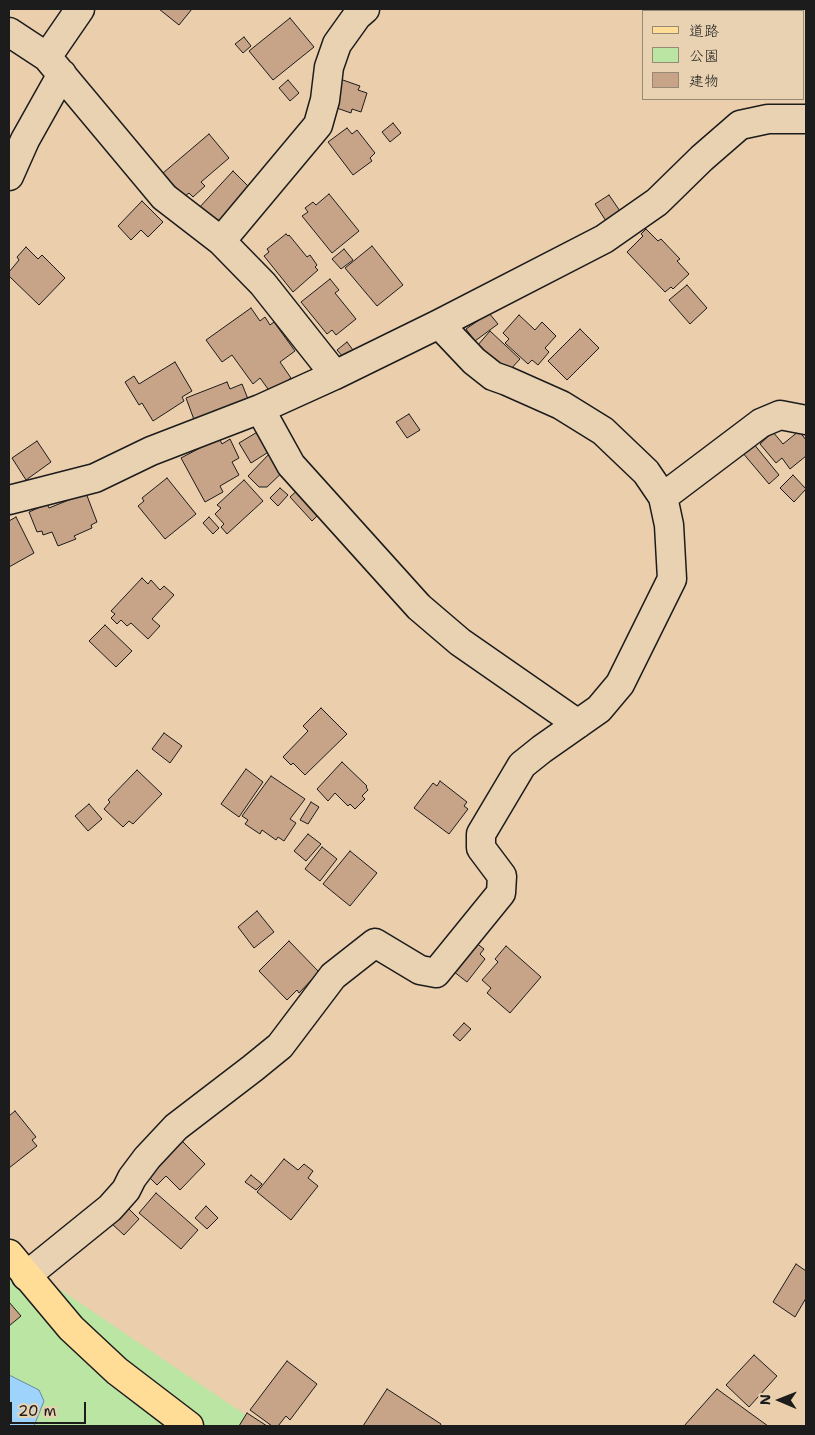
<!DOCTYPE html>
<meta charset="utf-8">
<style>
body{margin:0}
#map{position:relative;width:815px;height:1435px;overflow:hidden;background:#ebceac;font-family:"Shantell Sans","Klee One",sans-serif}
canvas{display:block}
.frame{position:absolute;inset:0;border:10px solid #1c1c1c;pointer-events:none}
.legend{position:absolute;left:642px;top:10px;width:162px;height:90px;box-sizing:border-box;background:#e8d2b1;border:1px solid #968975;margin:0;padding:6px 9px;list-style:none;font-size:15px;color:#1c1c1c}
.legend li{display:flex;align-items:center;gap:10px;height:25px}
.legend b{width:25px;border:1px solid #968975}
.north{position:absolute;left:755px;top:1375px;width:50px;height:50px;-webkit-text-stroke:4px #e8d2b1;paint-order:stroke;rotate:271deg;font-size:14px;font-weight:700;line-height:20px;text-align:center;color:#1c1c1c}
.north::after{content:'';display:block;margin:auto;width:18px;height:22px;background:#1c1c1c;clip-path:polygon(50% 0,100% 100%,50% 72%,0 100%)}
.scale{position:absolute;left:10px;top:1402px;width:76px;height:22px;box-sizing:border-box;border:2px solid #1c1c1c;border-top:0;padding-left:6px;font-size:15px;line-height:18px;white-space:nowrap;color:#1c1c1c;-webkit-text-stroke:4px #e8d2b1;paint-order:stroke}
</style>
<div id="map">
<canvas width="815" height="1435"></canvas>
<div class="frame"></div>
<ul class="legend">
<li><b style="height:6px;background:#ffdd96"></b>道路</li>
<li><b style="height:14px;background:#bbe5a2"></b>公園</li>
<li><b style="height:14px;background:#c7a487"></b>建物</li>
</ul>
<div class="north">N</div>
<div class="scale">20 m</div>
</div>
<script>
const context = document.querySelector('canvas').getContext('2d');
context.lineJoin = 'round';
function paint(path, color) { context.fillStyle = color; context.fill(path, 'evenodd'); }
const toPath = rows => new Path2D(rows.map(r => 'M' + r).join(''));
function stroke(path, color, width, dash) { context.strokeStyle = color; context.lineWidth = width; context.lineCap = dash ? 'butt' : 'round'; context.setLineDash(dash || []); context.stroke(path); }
paint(toPath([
 [9,1255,262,1426,9,1426]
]), '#bbe5a2');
const water = toPath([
 [9,1375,39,1390,44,1401,34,1426,9,1426,9,1375]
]);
paint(water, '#9ed3fc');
stroke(water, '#6a8aa2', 1);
const building = toPath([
 [159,9,192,9,179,25,159,9],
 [290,18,314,47,273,80,249,51,290,18],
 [244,37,251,46,243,53,235,44,244,37],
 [340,79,360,86,358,90,367,93,361,112,352,109,351,113,331,106,340,79],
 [288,80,299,93,290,101,279,88,288,80],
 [393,123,401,133,390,142,382,132,393,123],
 [347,128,352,134,357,130,375,153,370,158,372,161,353,175,328,142,347,128],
 [209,134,229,158,201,182,205,186,193,197,189,193,184,197,163,173,209,134],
 [233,171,251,189,216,227,198,209,233,171],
 [329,194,359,231,332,253,302,216,308,212,305,208,313,202,316,205,329,194],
 [609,195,620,211,606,221,595,204,609,195],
 [142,201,163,222,148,237,141,230,131,240,118,226,142,201],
 [646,229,658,241,661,239,680,259,677,261,689,274,673,289,671,287,665,292,627,252,643,236,641,234,646,229],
 [286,234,288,236,289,235,307,257,310,255,317,265,315,267,318,270,293,292,264,256,269,252,267,249,286,234],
 [372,246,403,285,377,306,345,268,372,246],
 [26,247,38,259,42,255,65,278,39,305,9,276,9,272,19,260,17,257,26,247],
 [344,249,353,260,341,269,332,259,344,249],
 [330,279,339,290,335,293,356,319,336,335,332,330,327,334,301,302,330,279],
 [687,285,707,308,690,324,669,300,687,285],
 [251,308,260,321,265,317,270,325,274,322,295,351,280,362,291,378,271,393,260,378,253,384,232,355,222,362,206,340,251,308],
 [489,313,498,324,475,341,466,329,489,313],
 [519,315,535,330,542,322,556,336,545,348,549,352,538,365,532,360,528,364,505,343,509,339,503,333,519,315],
 [580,329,599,348,567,380,548,361,580,329],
 [490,331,520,359,509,371,494,358,492,360,477,346,490,331],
 [347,342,353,350,344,358,337,350,347,342],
 [175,362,192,391,182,397,184,401,153,421,142,403,139,405,125,382,134,376,139,384,175,362],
 [227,382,230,389,242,384,250,404,196,425,186,398,227,382],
 [409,414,420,430,407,438,396,422,409,414],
 [259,431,270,451,251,463,239,443,259,431],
 [799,431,806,440,806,456,790,469,782,458,776,463,760,444,773,432,783,444,799,431],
 [219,438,222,444,230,439,239,458,232,462,239,475,220,486,223,492,205,502,181,458,219,438],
 [37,441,51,462,26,480,12,458,37,441],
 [753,443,779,475,769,484,742,452,753,443],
 [272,451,288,467,267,487,259,487,248,476,272,451],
 [793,475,806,489,794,502,780,488,793,475],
 [167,478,196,514,165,539,138,506,144,501,142,498,167,478],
 [244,480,263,501,227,534,221,527,224,524,215,514,221,508,217,505,244,480],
 [301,487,322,511,312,521,290,497,301,487],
 [280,488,288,495,278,506,270,498,280,488],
 [86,493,97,522,91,525,92,528,74,536,76,539,58,546,52,532,43,535,42,531,37,532,29,512,47,504,49,508,86,493],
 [16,517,34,553,9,567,9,521,16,517],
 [209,517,219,528,213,534,203,523,209,517],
 [142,578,148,584,151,580,160,590,164,586,174,595,152,619,160,626,148,639,131,623,127,626,121,620,117,624,111,618,115,614,111,611,142,578],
 [105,625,132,651,116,667,89,641,105,625],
 [321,708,347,734,305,775,293,763,291,765,283,757,308,731,303,726,321,708],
 [164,733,182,746,170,763,152,749,164,733],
 [342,762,367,786,366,787,368,790,362,796,365,799,355,809,350,804,348,806,335,793,328,801,317,789,342,762],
 [246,769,263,782,239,817,221,804,246,769],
 [137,770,162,794,133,824,129,821,123,827,104,809,110,802,108,800,137,770],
 [271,776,305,799,290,819,296,823,284,841,278,837,276,840,262,830,260,834,245,824,248,820,242,816,271,776],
 [440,781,467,802,464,806,468,809,449,834,414,808,433,783,437,786,440,781],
 [311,802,319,807,308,824,300,820,311,802],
 [89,804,102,819,88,831,75,816,89,804],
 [308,834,321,844,306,861,294,851,308,834],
 [322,847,337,859,320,881,305,869,322,847],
 [350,851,377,873,350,906,323,884,350,851],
 [257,911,274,932,254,948,238,927,257,911],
 [289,941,319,972,299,993,297,990,287,1000,259,971,289,941],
 [475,942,484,949,480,954,485,959,467,982,453,971,475,942],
 [506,946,541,977,510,1013,487,993,491,988,482,980,498,962,495,959,506,946],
 [464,1023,471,1029,460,1041,453,1035,464,1023],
 [15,1111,36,1137,32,1140,37,1146,9,1168,9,1116,15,1111],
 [179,1138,205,1164,180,1190,166,1176,157,1185,144,1172,179,1138],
 [284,1159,298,1170,304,1164,313,1171,308,1178,318,1186,291,1220,257,1192,284,1159],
 [251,1175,262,1184,256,1190,245,1182,251,1175],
 [156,1193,198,1230,181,1249,139,1213,156,1193],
 [206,1206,218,1218,207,1229,195,1218,206,1206],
 [128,1208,139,1219,124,1235,112,1224,128,1208],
 [796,1264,806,1271,806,1298,795,1317,773,1302,796,1264],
 [9,1302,21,1316,9,1326,9,1302],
 [754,1355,777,1376,749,1407,726,1385,754,1355],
 [287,1361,317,1384,290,1420,286,1416,278,1426,272,1426,250,1410,287,1361],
 [387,1389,441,1424,440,1426,363,1426,387,1389],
 [717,1389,768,1426,684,1426,717,1389],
 [247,1413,267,1426,239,1426,247,1413]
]);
paint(building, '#c7a487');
stroke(building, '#1c1c1c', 1);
const street = toPath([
 [9,32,47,57,80,9],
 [47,57,164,197,221,241,263,284,335,375],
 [9,176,25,140,62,74],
 [221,241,318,125,325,100,329,67,337,44,357,16,365,9],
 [260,409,291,465,419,607,460,642,578,724],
 [663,497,761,423,780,415,806,420],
 [9,500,95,478,151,451,260,409,335,375,439,324,604,239,657,202,702,158,740,125,768,119,806,119],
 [26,1276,110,1208,126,1190,132,1178,147,1158,176,1127,253,1068,280,1046,333,976,375,943,420,970,436,973,501,893,502,876,481,848,481,834,522,765,542,749,599,709,620,684,672,579,669,525,663,497,646,472,603,431,561,405,507,381,493,376,474,361,439,324]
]);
const primary = toPath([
 [9,1254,71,1328,117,1371,189,1426]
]);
stroke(street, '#1c1c1c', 31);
stroke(primary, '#1c1c1c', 31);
stroke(street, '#e8d2b1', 28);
stroke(primary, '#ffdd96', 28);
</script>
